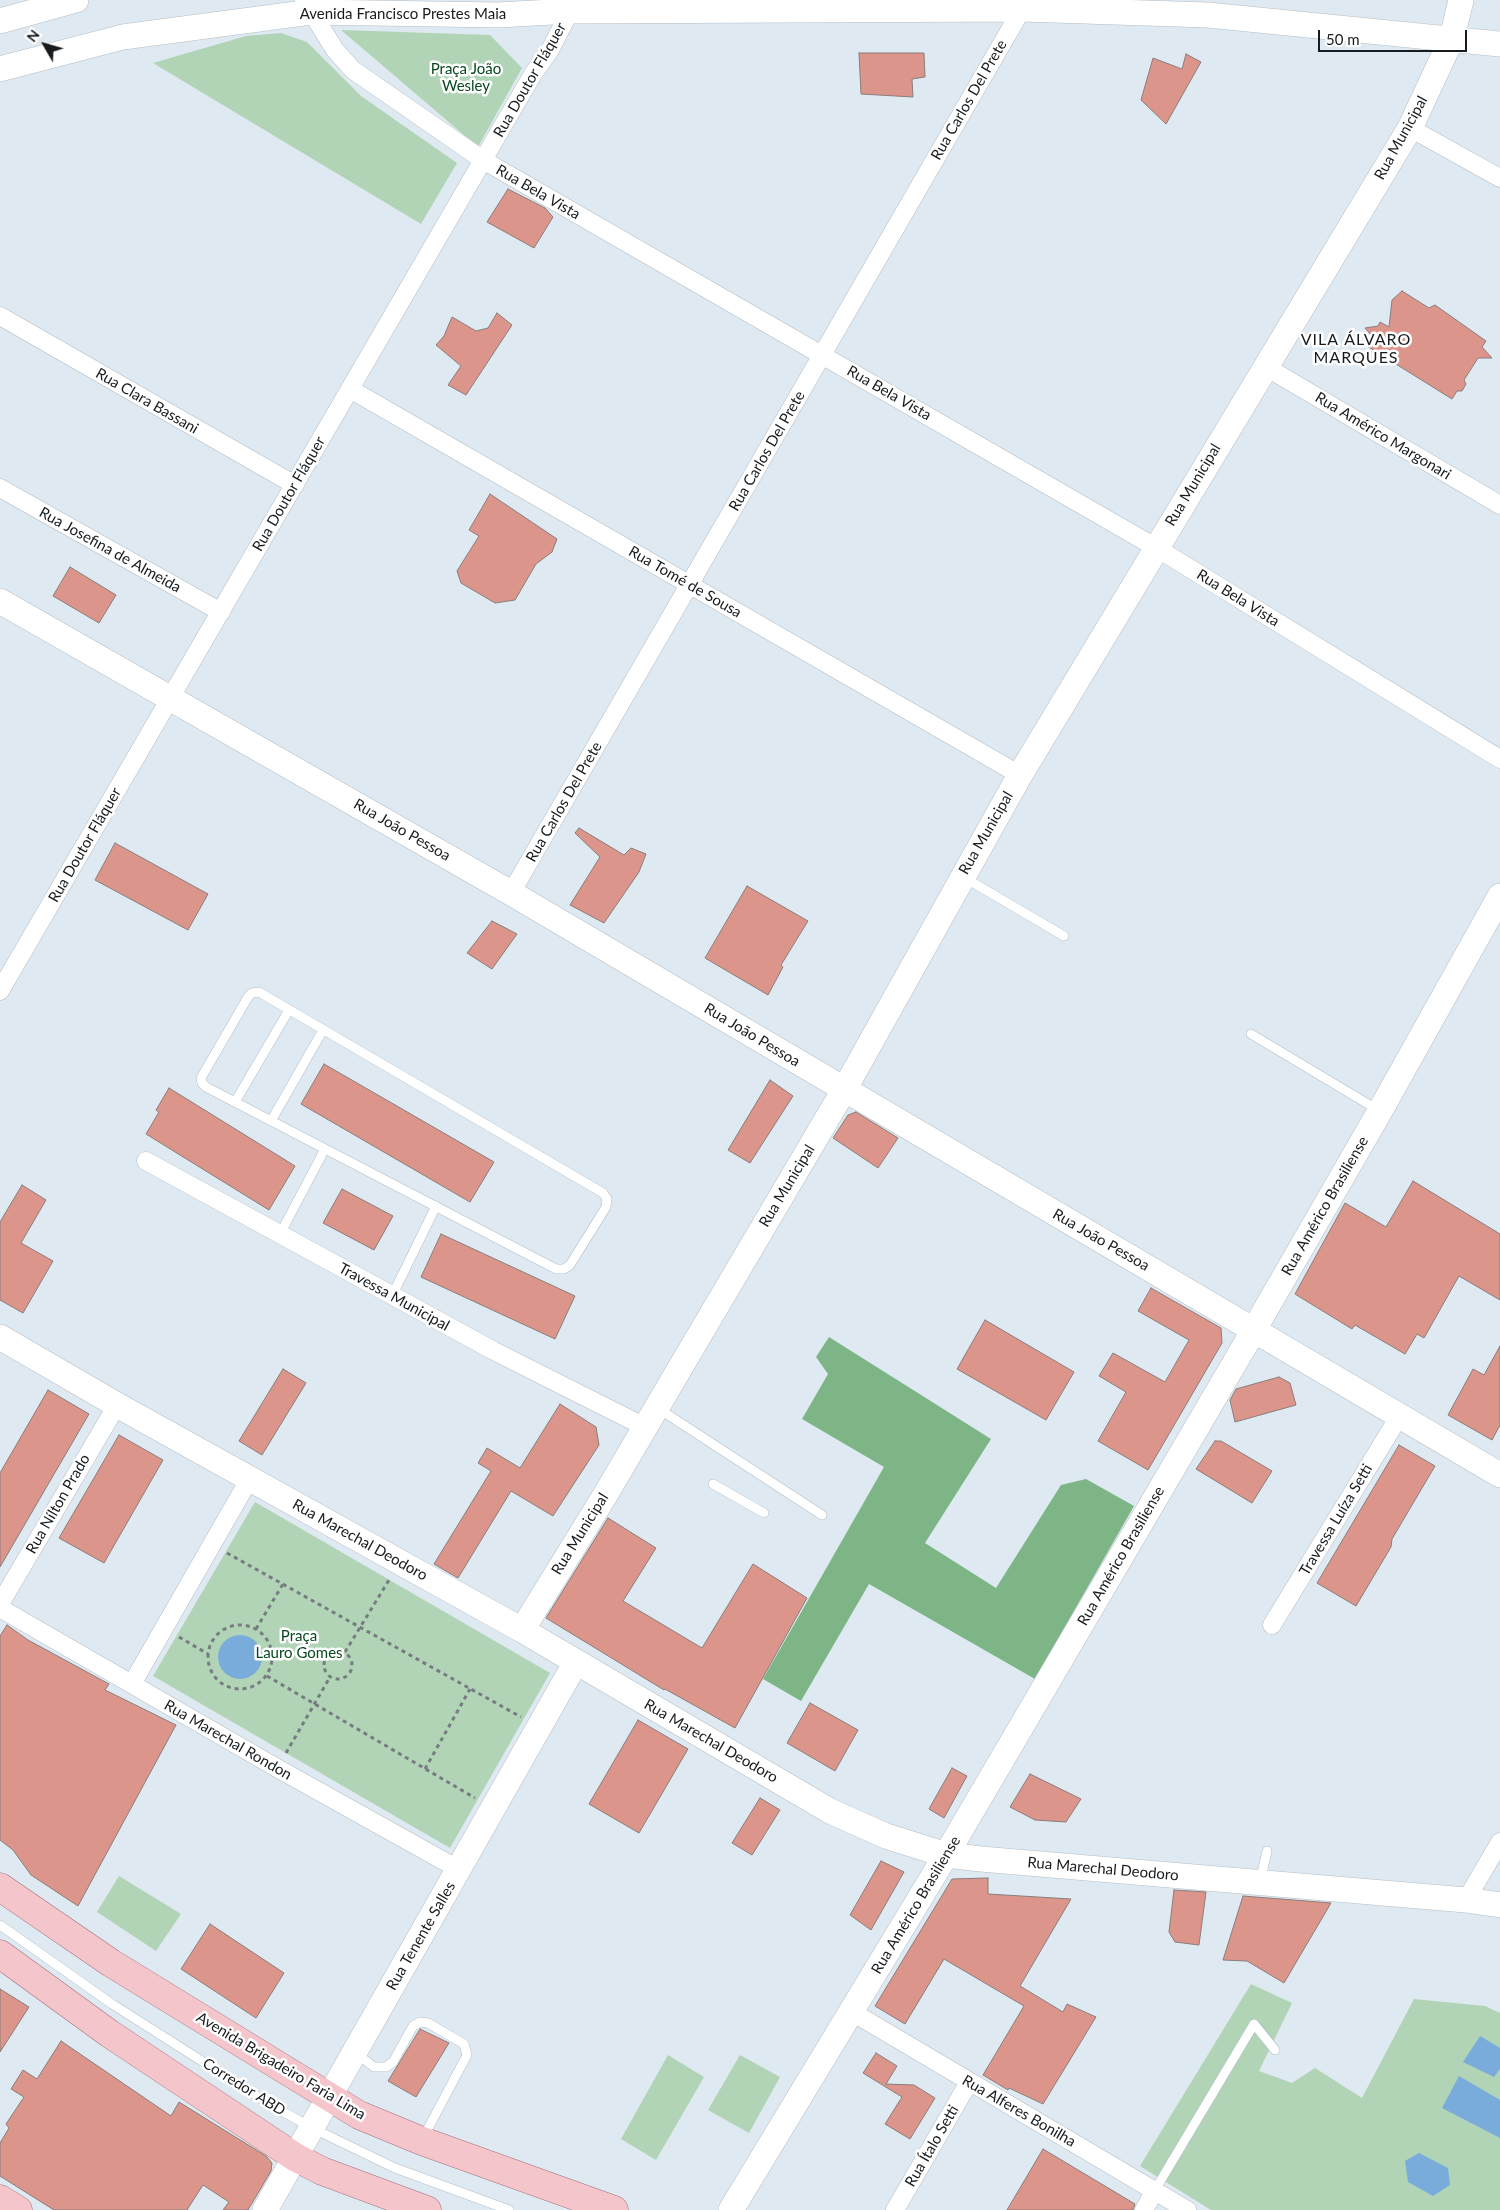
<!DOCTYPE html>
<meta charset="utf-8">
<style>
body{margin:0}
#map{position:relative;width:1500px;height:2210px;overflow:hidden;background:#dfe9f1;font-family:Lato,sans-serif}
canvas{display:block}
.north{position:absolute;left:20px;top:20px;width:50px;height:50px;-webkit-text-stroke:4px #fff;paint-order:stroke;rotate:308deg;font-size:14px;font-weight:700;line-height:20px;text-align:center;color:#181b1e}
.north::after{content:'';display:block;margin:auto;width:18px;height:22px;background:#181b1e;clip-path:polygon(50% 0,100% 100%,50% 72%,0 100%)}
.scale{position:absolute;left:1318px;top:30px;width:149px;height:22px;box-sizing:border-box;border:2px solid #181b1e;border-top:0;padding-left:6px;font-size:15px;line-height:18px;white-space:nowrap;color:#181b1e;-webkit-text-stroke:4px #fff;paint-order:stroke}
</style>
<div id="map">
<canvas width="1500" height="2210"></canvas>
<div class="north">N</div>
<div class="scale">50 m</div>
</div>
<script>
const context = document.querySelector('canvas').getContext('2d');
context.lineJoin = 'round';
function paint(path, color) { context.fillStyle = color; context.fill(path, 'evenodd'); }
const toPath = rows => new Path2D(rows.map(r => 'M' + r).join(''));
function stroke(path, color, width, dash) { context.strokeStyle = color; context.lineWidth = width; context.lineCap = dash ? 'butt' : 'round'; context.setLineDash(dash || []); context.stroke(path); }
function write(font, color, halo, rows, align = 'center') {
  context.font = font + ' Lato,sans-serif'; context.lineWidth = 5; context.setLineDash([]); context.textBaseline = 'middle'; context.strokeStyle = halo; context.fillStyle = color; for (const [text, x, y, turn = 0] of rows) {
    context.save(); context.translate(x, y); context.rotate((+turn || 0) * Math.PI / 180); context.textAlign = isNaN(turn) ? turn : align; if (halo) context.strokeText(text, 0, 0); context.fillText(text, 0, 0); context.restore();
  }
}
paint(toPath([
 [341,30,490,35,522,68,478,147],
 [281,33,307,42,361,96,457,163,421,224,153,63,246,36],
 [255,1502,550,1673,450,1848,153,1676],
 [119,1876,181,1914,156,1951,97,1912],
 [1251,1984,1292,2003,1259,2071,1292,2083,1315,2068,1362,2098,1414,1999,1485,2006,1500,2013,1500,2210,1211,2210,1140,2166],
 [668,2055,704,2077,656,2160,621,2139],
 [740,2055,780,2077,749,2133,708,2110]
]), '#b0d4b5');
paint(toPath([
 [829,1337,991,1439,925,1543,996,1588,1061,1485,1086,1479,1134,1506,1035,1679,869,1584,801,1701,763,1679,884,1467,802,1419,828,1374,816,1357]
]), '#7db587');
paint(toPath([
 '218 1657a22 22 0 1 1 44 0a22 22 0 1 1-44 0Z',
 [1480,2036,1500,2048,1500,2069,1494,2077,1463,2062],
 [1459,2076,1500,2100,1500,2138,1442,2108],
 [1419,2153,1448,2168,1450,2185,1433,2196,1408,2182,1405,2161]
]), '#79acdb');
const building = toPath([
 [859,53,924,53,925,77,912,79,913,97,861,94,859,53],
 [1186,54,1201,62,1166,124,1141,100,1153,58,1182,69,1186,54],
 [508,189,545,208,553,217,534,248,487,222,508,189],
 [1402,291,1429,308,1435,305,1486,341,1482,347,1492,358,1478,358,1464,380,1466,384,1462,391,1457,391,1452,399,1367,346,1372,336,1365,328,1378,326,1380,322,1389,327,1392,300,1402,291],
 [497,313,512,325,466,395,448,385,461,366,436,345,444,336,452,317,476,331,488,328,497,313],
 [490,494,557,539,552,552,536,564,515,600,495,603,461,583,457,571,479,536,469,530,490,494],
 [70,567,116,595,99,623,53,596,70,567],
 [579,828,624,855,631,848,646,854,639,872,604,923,570,905,600,857,575,833,579,828],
 [115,843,208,894,188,930,95,880,115,843],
 [747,886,808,921,781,965,783,967,768,995,705,958,747,886],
 [492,921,517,934,492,969,467,953,492,921],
 [324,1064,494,1162,470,1202,301,1104,324,1064],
 [770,1080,793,1096,750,1163,728,1150,770,1080],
 [169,1088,295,1166,269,1210,146,1134,159,1112,156,1110,169,1088],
 [856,1112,898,1138,878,1168,833,1138,848,1115,856,1112],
 [1413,1181,1500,1234,1500,1300,1459,1276,1424,1338,1417,1334,1405,1354,1355,1325,1352,1329,1295,1294,1345,1203,1386,1227,1413,1181],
 [22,1185,46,1200,21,1243,53,1261,23,1313,0,1300,0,1222,22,1185],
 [342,1189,393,1216,374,1250,323,1223,342,1189],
 [441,1234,575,1296,555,1339,421,1277,441,1234],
 [1151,1288,1221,1328,1222,1343,1148,1470,1098,1441,1126,1392,1099,1376,1113,1353,1165,1382,1189,1340,1138,1311,1151,1288],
 [985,1320,1074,1372,1046,1420,957,1369,985,1320],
 [1500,1346,1500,1425,1492,1440,1448,1415,1473,1369,1484,1375,1500,1346],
 [283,1369,306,1383,262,1455,239,1441,283,1369],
 [1279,1377,1290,1383,1296,1405,1235,1422,1230,1400,1236,1389,1279,1377],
 [48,1390,89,1414,0,1567,0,1473,48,1390],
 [560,1404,596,1427,599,1445,553,1516,511,1491,458,1578,434,1564,491,1471,478,1463,487,1448,520,1468,560,1404],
 [119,1435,163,1460,104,1563,59,1538,119,1435],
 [1215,1441,1221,1441,1272,1471,1252,1503,1196,1469,1215,1441],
 [1399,1445,1435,1466,1392,1539,1391,1547,1356,1606,1317,1583,1399,1445],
 [608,1518,656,1548,623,1601,702,1648,753,1564,807,1598,735,1728,665,1689,664,1690,546,1618,608,1518],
 [7,1625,28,1640,109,1684,105,1690,176,1725,78,1906,31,1875,13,1850,0,1840,0,1636,7,1625],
 [810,1703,858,1730,835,1771,787,1743,810,1703],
 [638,1720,688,1749,639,1833,589,1804,638,1720],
 [952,1768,967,1776,944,1818,929,1809,952,1768],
 [1030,1774,1081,1799,1066,1822,1035,1820,1010,1807,1030,1774],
 [760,1798,780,1810,752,1855,732,1843,760,1798],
 [881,1861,904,1872,871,1930,850,1915,881,1861],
 [988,1878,988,1894,1071,1899,1020,1986,1063,2012,1067,2004,1096,2017,1043,2104,1009,2088,1008,2090,983,2075,1024,2006,944,1959,905,2024,875,2006,952,1879,988,1878],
 [1174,1890,1206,1892,1199,1945,1175,1942,1169,1932,1174,1890],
 [1243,1896,1331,1903,1284,1983,1247,1961,1223,1960,1243,1896],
 [210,1924,284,1973,256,2018,181,1969,210,1924],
 [0,1989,29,2007,0,2052,0,1989],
 [420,2029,449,2043,416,2097,388,2081,420,2029],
 [61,2041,171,2116,179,2102,266,2156,272,2163,271,2171,248,2210,223,2210,229,2202,203,2185,187,2210,54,2210,0,2176,0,2143,9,2128,6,2124,24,2097,11,2089,23,2070,37,2079,61,2041],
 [876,2053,897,2066,886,2084,914,2085,935,2098,910,2139,885,2124,902,2097,863,2073,876,2053],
 [1043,2149,1135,2204,1133,2210,1007,2210,1043,2149]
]);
paint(building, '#dc958a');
stroke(building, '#897d7b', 1);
const lane = toPath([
 [965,878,1064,936],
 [259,992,603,1193,607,1199,606,1207,570,1265,564,1269,556,1269,206,1087,202,1083,201,1078,248,997,252,993,259,992],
 [1251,1034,1378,1110],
 [235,1102,289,1010],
 [271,1121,323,1030],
 [280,1234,325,1149],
 [392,1296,436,1206],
 [659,1409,822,1515],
 [713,1484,764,1513],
 [1260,1882,1267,1851],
 [0,1925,112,2004,268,2103,312,2128,395,2168,509,2210],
 [357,2054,374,2067,386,2067,393,2062,413,2026,420,2022,428,2023,464,2044,467,2055,423,2138],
 [1155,2190,1254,2024,1275,2050]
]);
const street = toPath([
 [304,0,335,50,353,70,483,160,1155,547,1500,759],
 [1410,128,1500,178],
 [0,316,295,485],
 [1266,367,1500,505],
 [350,389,1020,775],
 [0,488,221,612],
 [511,893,1022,9],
 [0,991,533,74,550,50,570,11,575,6],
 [146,1161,494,1351,645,1427],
 [0,1604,117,1405],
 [0,1608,277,1768,458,1869],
 [1272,1625,1400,1415],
 [132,1684,250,1478],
 [1466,1900,1500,1842],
 [852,2012,1187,2210],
 [895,2210,969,2082],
 [1144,2210,1155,2190]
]);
const secondary = toPath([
 [0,21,76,0],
 [0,69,123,37,311,12,498,15,570,11,1022,9,1208,15,1500,44],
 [0,601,511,893,1500,1475],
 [0,1337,117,1405,522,1630,830,1811,886,1836,946,1855,981,1859,1466,1900,1500,1905],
 [522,1630,604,1497,844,1090,1020,775,1410,128,1452,38,1461,0],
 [265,2210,576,1662],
 [731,2210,946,1855,1244,1347,1380,1111,1500,896]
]);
const primary = toPath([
 [0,1887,111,1963,359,2115,422,2141,614,2210],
 [0,1954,110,2034,295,2157,322,2171,427,2210],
 [0,2199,18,2210]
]);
stroke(lane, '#b3bdc5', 10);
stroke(street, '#b3bdc5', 19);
stroke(secondary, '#b3bdc5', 26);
stroke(primary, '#a27078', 29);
stroke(toPath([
 [227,1553,521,1717],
 '208 1657a32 32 0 1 1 64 0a32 32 0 1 1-64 0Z',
 [256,1629,283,1584],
 [179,1637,208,1654],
 '324 1665a14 14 0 1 1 28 0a14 14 0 1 1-28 0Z',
 [345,1652,389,1580],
 [267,1676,475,1798],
 [286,1753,330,1677],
 [425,1769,470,1689]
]), '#767c81', 3, [4, 4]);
stroke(lane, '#fff', 9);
stroke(street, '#fff', 18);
stroke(secondary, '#fff', 25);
stroke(primary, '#f4c5cb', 28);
write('15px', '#181b1e', '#fff', [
 ["Avenida Francisco Prestes Maia",403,14],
 ["Rua Doutor Fláquer",530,80,-60],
 ["Rua Carlos Del Prete",969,100,-60],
 ["Rua Municipal",1401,138,-61],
 ["Rua Bela Vista",538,192,30],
 ["Rua Bela Vista",889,393,30],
 ["Rua Clara Bassani",147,401,30],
 ["Rua Américo Margonari",1383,436,31],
 ["Rua Carlos Del Prete",767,451,-60],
 ["Rua Municipal",1193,485,-59],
 ["Rua Doutor Fláquer",289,494,-60],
 ["Rua Josefina de Almeida",110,550,29],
 ["Rua Tomé de Sousa",685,582,30],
 ["Rua Bela Vista",1238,598,32],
 ["Rua Carlos Del Prete",564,802,-60],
 ["Rua João Pessoa",402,830,30],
 ["Rua Municipal",986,833,-60],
 ["Rua Doutor Fláquer",85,845,-60],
 ["Rua João Pessoa",752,1035,31],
 ["Rua Municipal",787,1186,-59],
 ["Rua Américo Brasiliense",1325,1206,-60],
 ["Rua João Pessoa",1101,1240,30],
 ["Travessa Municipal",394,1297,29],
 ["Rua Nílton Prado",58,1504,-60],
 ["Travessa Luíza Setti",1336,1520,-59],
 ["Rua Municipal",580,1534,-58],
 ["Rua Marechal Deodoro",360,1540,29],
 ["Rua Américo Brasiliense",1121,1556,-60],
 ["Rua Marechal Rondon",228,1740,30],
 ["Rua Marechal Deodoro",711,1741,30],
 ["Rua Marechal Deodoro",1103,1869,5],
 ["Rua Américo Brasiliense",916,1905,-59],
 ["Rua Tenente Salles",421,1936,-60],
 ["Avenida Brigadeiro Faria Lima",281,2066,31],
 ["Corredor ABD",244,2087,32],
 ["Rua Alferes Bonilha",1019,2111,30],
 ["Rua Ítalo Setti",932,2146,-60]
]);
write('15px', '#07481d', '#fff', [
 ["Praça João",466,69],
 ["Wesley",466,86],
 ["Praça",299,1636],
 ["Lauro Gomes",299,1653]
]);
context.letterSpacing = '1px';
write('16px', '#181b1e', '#fff', [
 ["VILA ÁLVARO",1356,340],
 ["MARQUES",1356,358]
]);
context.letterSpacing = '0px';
</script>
